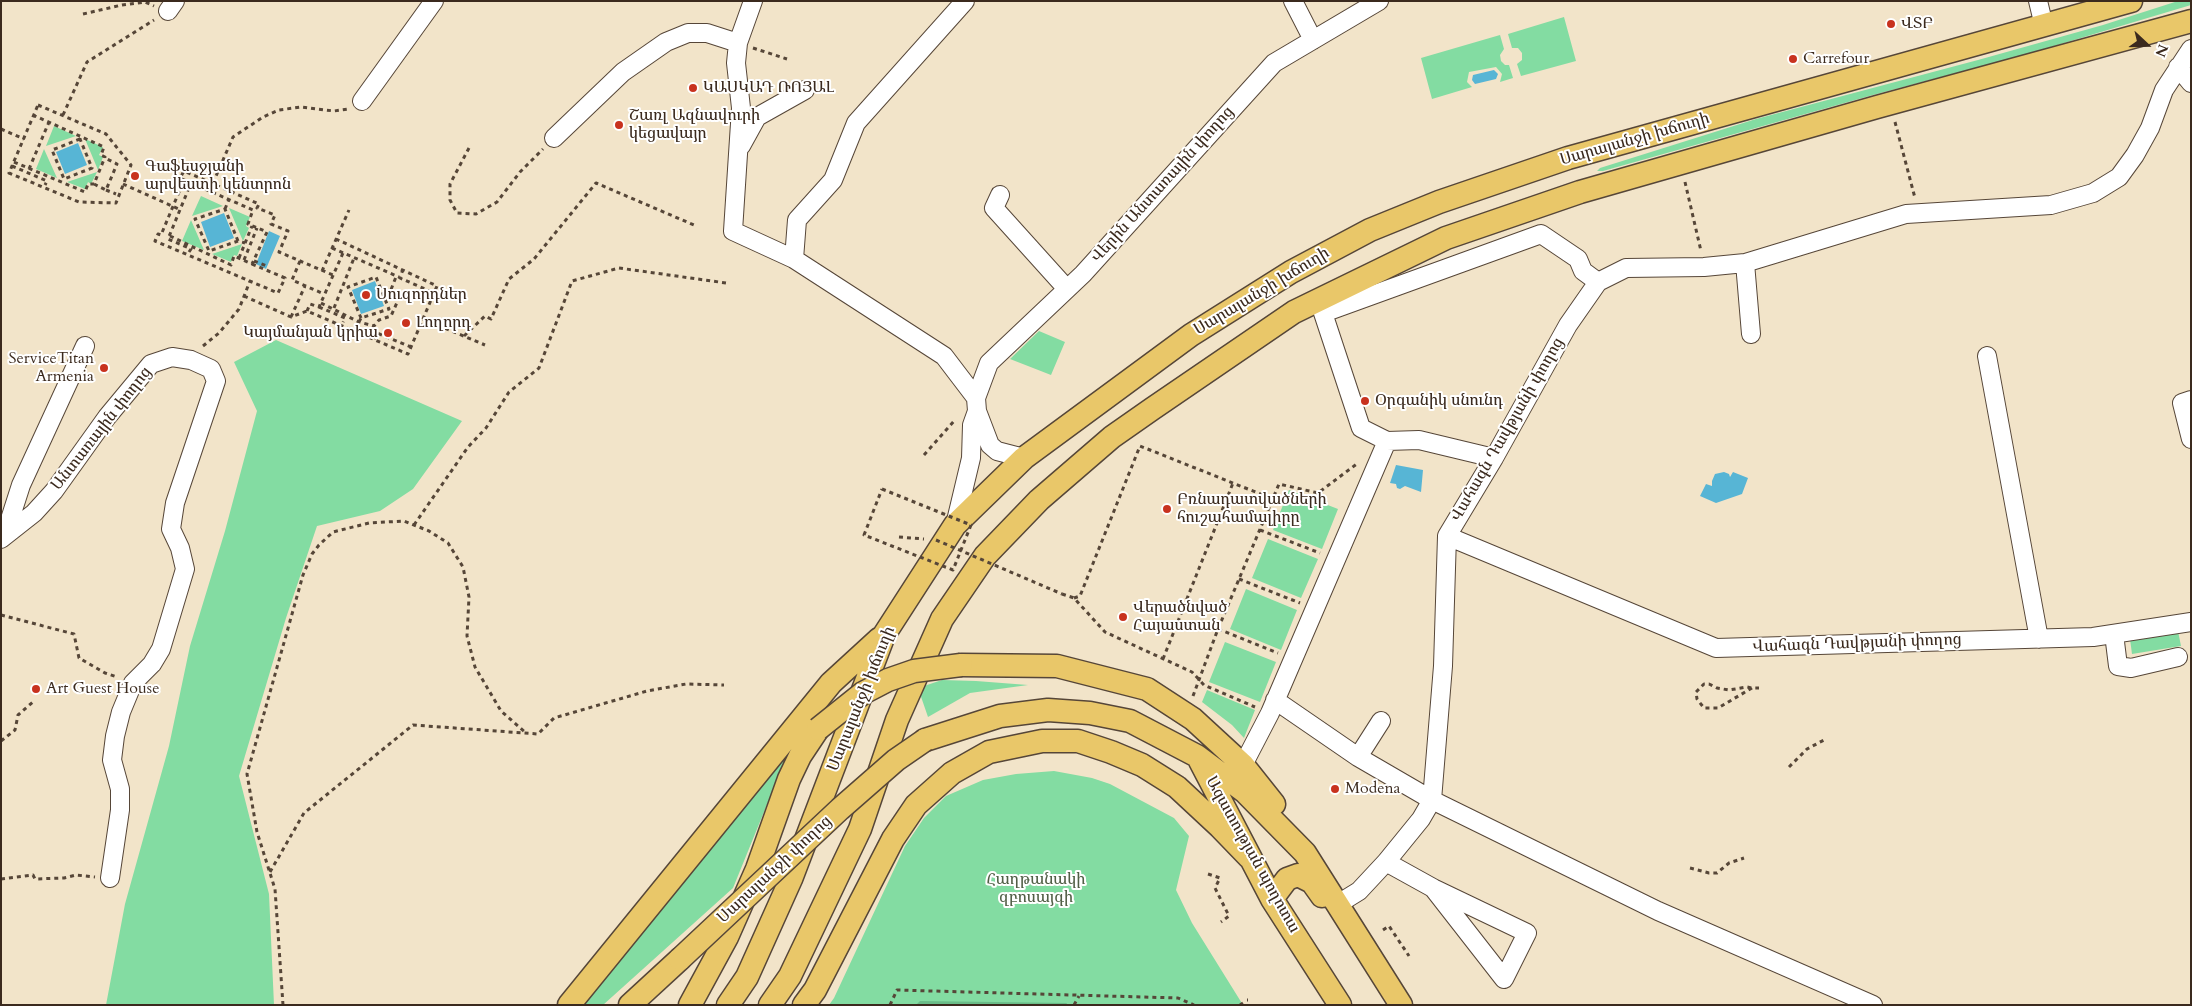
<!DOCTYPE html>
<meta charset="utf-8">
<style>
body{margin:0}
#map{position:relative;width:2192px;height:1006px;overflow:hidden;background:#f2e4c9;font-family:Cardo,serif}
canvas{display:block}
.frame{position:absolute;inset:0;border:2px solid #3b2a1e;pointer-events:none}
.north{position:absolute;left:2122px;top:20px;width:50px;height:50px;-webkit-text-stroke:4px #fff;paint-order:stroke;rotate:111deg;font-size:14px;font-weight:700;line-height:20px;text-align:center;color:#3b2a1e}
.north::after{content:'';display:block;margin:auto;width:18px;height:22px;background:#3b2a1e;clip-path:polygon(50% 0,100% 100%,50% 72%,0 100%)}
</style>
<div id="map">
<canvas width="2192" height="1006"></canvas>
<div class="frame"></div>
<div class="north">N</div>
</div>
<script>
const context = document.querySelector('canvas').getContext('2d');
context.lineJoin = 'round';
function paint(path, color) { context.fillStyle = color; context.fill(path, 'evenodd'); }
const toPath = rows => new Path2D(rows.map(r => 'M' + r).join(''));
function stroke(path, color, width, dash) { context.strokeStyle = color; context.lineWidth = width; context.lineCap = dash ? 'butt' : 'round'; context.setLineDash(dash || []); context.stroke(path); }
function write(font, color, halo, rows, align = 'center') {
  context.font = font + ' Cardo,"Noto Serif Armenian",serif'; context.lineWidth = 4; context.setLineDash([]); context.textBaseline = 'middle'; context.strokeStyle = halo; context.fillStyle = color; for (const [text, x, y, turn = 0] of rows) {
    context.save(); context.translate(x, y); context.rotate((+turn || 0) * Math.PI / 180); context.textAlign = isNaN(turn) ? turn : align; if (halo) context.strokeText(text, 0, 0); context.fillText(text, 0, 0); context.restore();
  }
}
paint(toPath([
 [2178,1,2191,1,2191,5,2024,55,1873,95,1603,171,1597,171,1600,168,1756,119,1978,60,2103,25],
 [1564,17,1576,61,1521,76,1517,64,1522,60,1522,53,1518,48,1512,48,1508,34],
 [1500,35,1504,49,1500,55,1501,61,1505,65,1509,65,1513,78,1500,82,1502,74,1496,67,1469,72,1467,82,1472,87,1432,99,1421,58],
 [54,126,76,136,46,146],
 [85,139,103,147,99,155,103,157,98,170],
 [44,149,57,178,36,169],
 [97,172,91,184,88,182,85,189,67,182],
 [201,196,223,206,192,216],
 [229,208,250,217,246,226,249,228,243,241],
 [191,220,204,250,182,241],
 [242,244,237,256,234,255,231,262,212,254],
 [1039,331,1065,342,1051,375,1010,359],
 [276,340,462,421,413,489,380,511,317,526,286,618,239,776,269,894,274,1005,106,1005,125,904,169,746,190,646,225,531,257,411,234,362],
 [1289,490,1338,509,1322,549,1273,530],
 [1268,539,1318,559,1301,598,1252,578],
 [1246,589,1297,610,1281,650,1230,629],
 [2178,631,2181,646,2132,654,2130,639],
 [1225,642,1276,662,1260,702,1209,682],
 [942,680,976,681,1028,685,970,693,928,717,918,688],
 [1207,690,1255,710,1244,738,1232,725,1202,702],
 [792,752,779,775,733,888,603,1005,581,1005,781,756],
 [1054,771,1092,778,1110,784,1174,818,1189,836,1176,890,1192,923,1243,1005,829,1005,834,998,905,846,924,818,946,796,983,780,1016,774]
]), '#83dca2');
paint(toPath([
 [920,1001,1067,1003,1066,1005,916,1005]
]), '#6abc88');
paint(toPath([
 [1494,70,1498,74,1496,79,1475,84,1472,80,1473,75],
 [78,143,87,165,65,174,56,152],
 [224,213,234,238,210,247,201,222],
 [269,231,280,236,266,269,256,264],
 [375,281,384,306,361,314,352,290],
 [1396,465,1423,470,1421,492,1405,486,1400,489,1397,488,1396,484,1390,483],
 [1724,472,1729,474,1730,477,1733,472,1748,478,1742,494,1716,503,1700,496,1706,484,1712,486,1712,481,1715,474]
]), '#57b5d5');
const minor = toPath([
 [753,1,738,43,736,63,741,108,733,231,794,259,944,356,976,398,977,411,990,445,997,451,1024,458],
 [1293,1,1313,40],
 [2038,1,2044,26],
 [168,11,175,1],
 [2178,67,2191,83],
 [362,101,434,1],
 [554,138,623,72,666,42,688,33,707,33,738,43],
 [741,146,757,117,805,90],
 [1000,195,994,208,1067,289],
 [794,259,797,220,833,180,856,123,965,1],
 [1745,263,1751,334],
 [1987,356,2039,639],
 [976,398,989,363,1083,274,1274,63,1379,1],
 [2191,400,2182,403,2191,439],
 [1387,441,1361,428,1323,313,1541,234,1578,259,1583,271,1598,282],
 [955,525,971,458,972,425,977,411],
 [5,535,21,485,85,346],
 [1447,536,1716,648,2093,637,2191,622],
 [1,539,34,513,54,491,107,417,151,364,172,357,191,360,211,369,216,381,175,503,171,529,180,548,185,569,161,649,152,664,133,683,121,712,115,736,112,760,120,789,120,810,110,878],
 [2114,634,2118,666,2131,668,2178,657],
 [1275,700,1358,757,1432,800,1658,911,1873,1005],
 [1358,757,1381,721],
 [1243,765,1270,713,1387,441,1419,440,1494,458],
 [1386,862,1433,888,1527,933,1504,979,1433,888],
 [1338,904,1359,891,1386,862,1421,819,1432,800,1443,666,1447,536,1494,458,1568,325,1598,282,1626,268,1704,267,1745,263,1906,214,2051,205,2093,193,2119,177,2135,155,2150,128,2164,90,2191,49]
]);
const major = toPath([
 [961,665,1057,666,1147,689,1193,719,1243,765,1274,804],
 [925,740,1000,716,1048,710,1090,713,1130,721,1197,756,1245,792,1305,853,1401,1005],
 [1200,761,1272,899,1340,1005],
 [1272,899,1287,879,1298,875,1312,882,1322,896],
 [569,1005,831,683,879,639],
 [630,1005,680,959],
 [690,1005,727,937,757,869,789,779,800,756,818,729],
 [728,1005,747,977,791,879,884,635,955,525,1024,458,1191,335,1291,272,1370,230,1439,202,1568,158,2131,1],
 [770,1005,790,976,860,829,897,720,942,619,985,556,1039,500,1112,437,1152,409,1294,312,1446,238,1580,192,1877,107,2191,21],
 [804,1005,815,990,893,839,916,805,952,773,989,752,1042,741,1078,741,1111,752,1142,765,1177,787,1220,827,1249,857]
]);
stroke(minor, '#564638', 20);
stroke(major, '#564638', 25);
stroke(toPath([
 [83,14,122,5,145,2,154,6],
 [753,48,787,59],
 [38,105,106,134,131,165,116,203,79,202,9,173,38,105],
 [63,115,87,62,154,20],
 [1895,122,1915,198],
 [1,129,24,139],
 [80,139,52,150,64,179,92,168,80,139,81,135],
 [469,148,450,184,450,200,457,213,476,214,497,202,520,172,543,149],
 [14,162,85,192,88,184,94,184,105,157,101,155,104,147,33,115],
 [12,166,47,181,45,185],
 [29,169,49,122],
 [1685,182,1701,251],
 [213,183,233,137,263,117,279,110,301,107,334,111,349,109],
 [94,184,106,190,117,164,105,158],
 [123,184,181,210],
 [106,190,116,194],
 [225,209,229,199],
 [170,236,231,265,234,256,252,264,267,232,248,224,253,210,184,180],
 [238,241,225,209,195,219,209,251,238,241,245,243],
 [332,248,399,277],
 [189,252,191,249,168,239,191,183],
 [239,258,252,226],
 [244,260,257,228],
 [254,261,267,266],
 [300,261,292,280,324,294],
 [252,264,285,278,278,293,155,241,158,234,161,235,184,180,180,178,184,171,259,204,257,208,275,215,271,224,288,231,279,252,333,275],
 [403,269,400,278,434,293],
 [322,271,349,210],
 [244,296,291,317,307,311,408,354,437,286,336,239],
 [321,303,359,322,374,326,379,320,391,316,399,298,390,292,396,277],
 [319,307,345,318,343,322],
 [334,308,354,258],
 [307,311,310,304,319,307,343,253],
 [291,317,305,286],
 [423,319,485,345],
 [359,322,361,318,389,309,376,277,348,287,361,318],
 [464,336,485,316,491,319,509,279,534,259,596,183,694,225],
 [374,339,377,333,411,347],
 [203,346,219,333,239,309,250,281],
 [924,455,955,420],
 [414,525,468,447,486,428,509,392,539,368,572,281,619,268,726,283],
 [1260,530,1320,553],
 [899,537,924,539],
 [1239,579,1300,603],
 [1062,594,1074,598,1105,632,1192,672,1204,685,1255,707],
 [1074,598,1080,596,1140,446,1273,499],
 [1,615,74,634,79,658,105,673,117,677],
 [1218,629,1278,653],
 [1163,659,1233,483],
 [1752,688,1718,708,1704,708,1697,699,1696,692,1704,684,1709,684,1717,688,1729,690,1747,687,1752,688,1759,688],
 [1193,696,1218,629,1279,484,1318,493,1358,463],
 [1,741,15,730,18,715,34,701],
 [1789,767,1807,749,1824,740],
 [1690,868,1709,873,1717,873,1729,863,1744,858],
 [270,872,304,813,413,725,538,734,554,718,647,691,686,684,724,685],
 [1208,874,1220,878,1215,888,1229,916,1221,922],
 [1,879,33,875,35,879,64,878,76,875,95,877],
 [1383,930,1389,926,1409,956],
 [1247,1000,1248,1000],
 [283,1005,275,889,257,832,247,774,303,575,312,554,319,545,333,532,369,523,404,521,429,531,448,543,463,567,469,597,467,636,475,667,501,711,526,733],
 [890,1005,897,990,1178,998,1194,1005],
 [1074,1005,1079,996],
 [1240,1005,1243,1003]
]), '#564638', 3, [4, 4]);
stroke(minor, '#fff', 18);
stroke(major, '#e9c769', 22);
const majorBridge = toPath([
 [818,729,863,693,888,680,914,671,961,665],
 [680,959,840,809,896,760,925,740]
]);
stroke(majorBridge, '#564638', 25, []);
stroke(toPath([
 [882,489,971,525,953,570,864,535,882,489],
 [936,540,1062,594]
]), '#564638', 3, [4, 4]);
stroke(majorBridge, '#e9c769', 22);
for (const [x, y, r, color] of [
 [1891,24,5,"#c8321e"],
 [1793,59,5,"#c8321e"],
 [693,88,5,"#c8321e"],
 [619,125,5,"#c8321e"],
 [135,176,5,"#c8321e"],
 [366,295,5,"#c8321e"],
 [406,323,5,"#c8321e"],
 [388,333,5,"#c8321e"],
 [104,368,5,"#c8321e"],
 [1365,401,5,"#c8321e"],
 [1167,509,5,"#c8321e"],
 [1123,617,5,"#c8321e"],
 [36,689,5,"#c8321e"],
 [1335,789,5,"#c8321e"]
]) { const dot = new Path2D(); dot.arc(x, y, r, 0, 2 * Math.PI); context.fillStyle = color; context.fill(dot); stroke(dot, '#fff', 2); }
write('16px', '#3b2a1e', '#fff', [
 ["ՎՏԲ",1901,24],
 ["Carrefour",1803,59],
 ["ԿԱՍԿԱԴ ՌՈՅԱԼ",703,88],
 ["Շառլ Ազնավուրի",629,116],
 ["կեցավայր",629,134],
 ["Գաֆեսջյանի",145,167],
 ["արվեստի կենտրոն",145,185],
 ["Սուզորդներ",376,295],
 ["Լողորդ",416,323],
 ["Կայմանյան կրիա",378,333,"right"],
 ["ServiceTitan",94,359,"right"],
 ["Armenia",94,377,"right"],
 ["Օրգանիկ սնունդ",1375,401],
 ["Բռնադատվածների",1177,500],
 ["հուշահամալիրը",1177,518],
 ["Վերածնված",1133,608],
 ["Հայաստան",1133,626],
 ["Art Guest House",46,689],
 ["Modena",1345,789]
], 'left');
write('16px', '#3b2a1e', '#fff', [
 ["Սարալանջի խճուղի",1635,140,-16],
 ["Վերին Անտառային փողոց",1163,185,-48],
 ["Սարալանջի խճուղի",1262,292,-31],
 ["Անտառային փողոց",102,429,-52],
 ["Վահագն Դավթյանի փողոց",1508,430,-60],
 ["Վահագն Դավթյանի փողոց",1857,644,-2],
 ["Սարալանջի խճուղի",862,699,-68],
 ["Ազատության պողոտա",1252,855,61],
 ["Սարալանջի փողոց",775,870,-43]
]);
write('16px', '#515f46', '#fff', [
 ["Հաղթանակի",1036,880],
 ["զբոսայգի",1036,898]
]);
</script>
